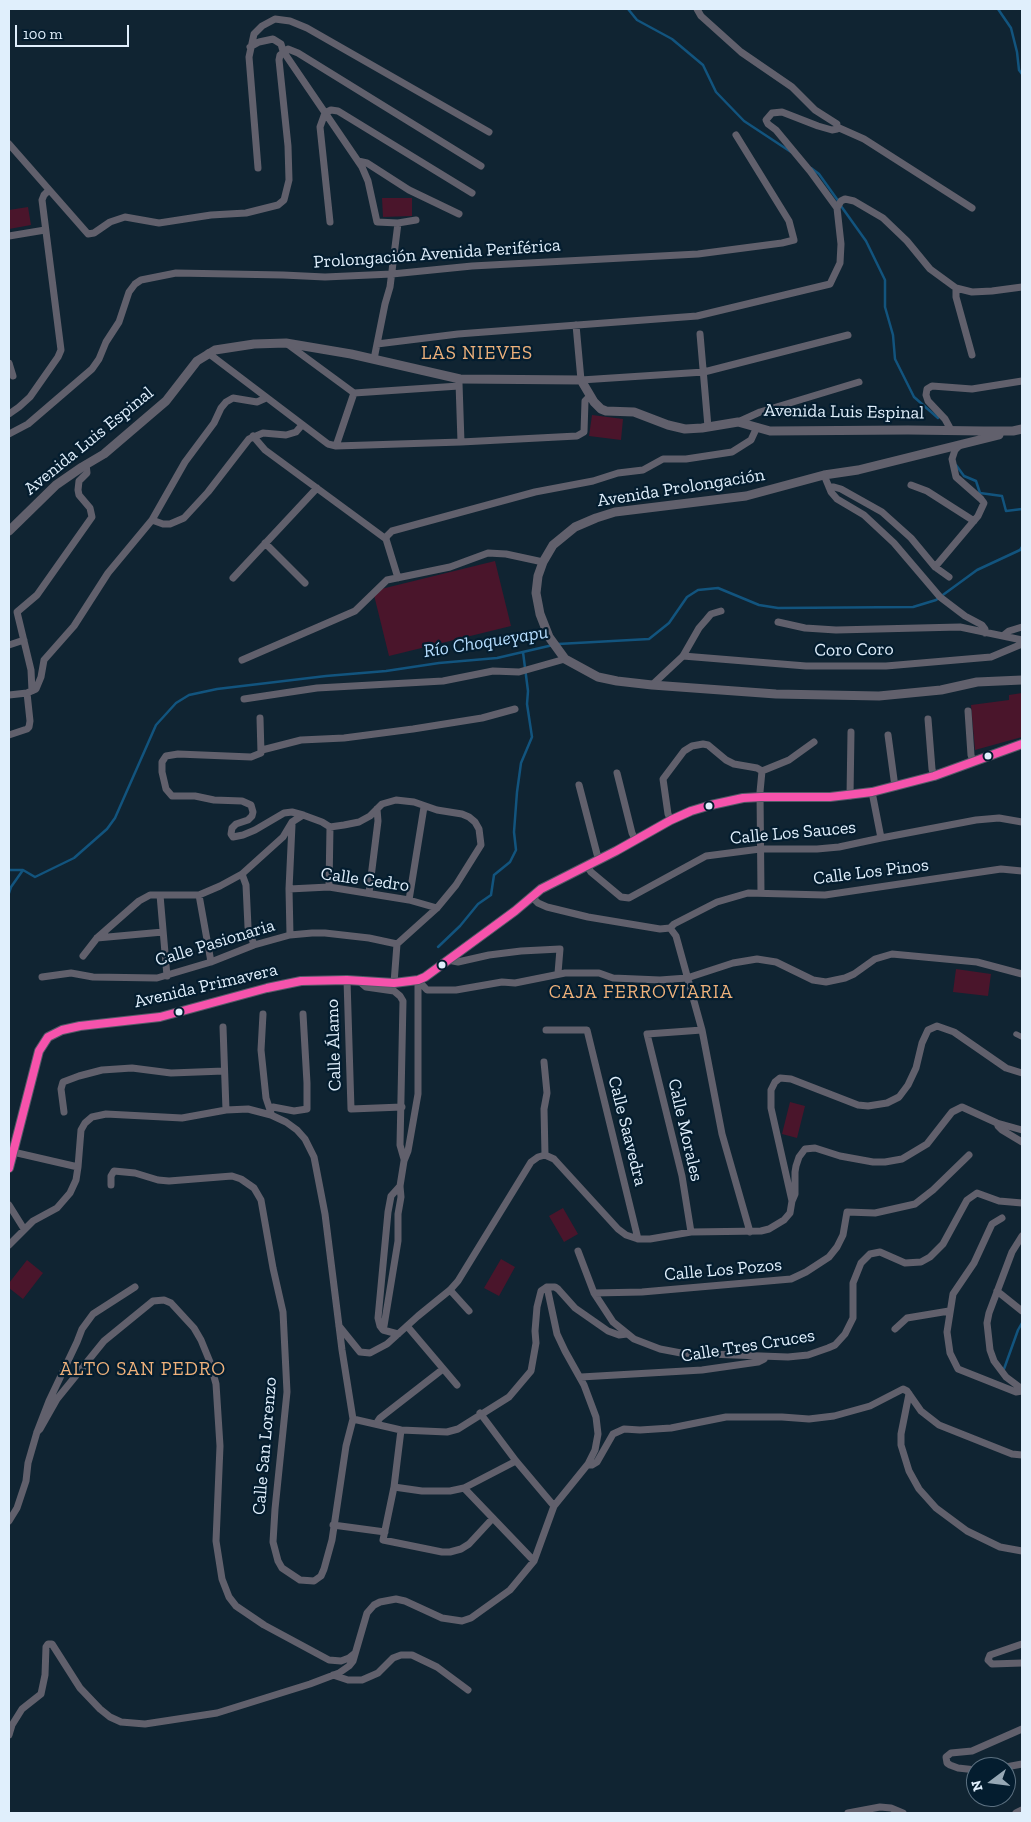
<!DOCTYPE html>
<meta charset="utf-8">
<style>
body{margin:0}
#map{position:relative;width:1031px;height:1822px;overflow:hidden;background:#102432;font-family:"Zilla Slab",serif}
canvas{display:block}
.frame{position:absolute;inset:0;border:10px solid #e0effc;pointer-events:none}
.north{position:absolute;left:966px;top:1757px;width:50px;height:50px;box-sizing:border-box;background:#041d2f;border:1px solid #5c7181;border-radius:50%;rotate:255deg;font-size:14px;font-weight:700;line-height:20px;text-align:center;color:#e0effc}
.north::after{content:'';display:block;margin:auto;width:18px;height:22px;background:#97a8b5;clip-path:polygon(50% 0,100% 100%,50% 72%,0 100%)}
.scale{position:absolute;left:15px;top:25px;width:114px;height:22px;box-sizing:border-box;border:2px solid #e0effc;border-top:0;padding-left:6px;font-size:15px;line-height:18px;white-space:nowrap;color:#e0effc;-webkit-text-stroke:4px #041d2f;paint-order:stroke}
</style>
<div id="map">
<canvas width="1031" height="1822"></canvas>
<div class="frame"></div>
<div class="north">N</div>
<div class="scale">100 m</div>
</div>
<script>
const context = document.querySelector('canvas').getContext('2d');
context.lineJoin = 'round';
function paint(path, color) { context.fillStyle = color; context.fill(path, 'evenodd'); }
const toPath = rows => new Path2D(rows.map(r => 'M' + r).join(''));
function stroke(path, color, width, dash) { context.strokeStyle = color; context.lineWidth = width; context.lineCap = dash ? 'butt' : 'round'; context.setLineDash(dash || []); context.stroke(path); }
function write(font, color, halo, rows, align = 'center') {
  context.font = font + ' "Zilla Slab",serif'; context.lineWidth = 4.5; context.setLineDash([]); context.textBaseline = 'middle'; context.strokeStyle = halo; context.fillStyle = color; for (const [text, x, y, turn = 0] of rows) {
    context.save(); context.translate(x, y); context.rotate((+turn || 0) * Math.PI / 180); context.textAlign = isNaN(turn) ? turn : align; if (halo) context.strokeText(text, 0, 0); context.fillText(text, 0, 0); context.restore();
  }
}
paint(toPath([
 [382,198,412,198,412,216,383,217],
 [28,207,31,225,9,229,9,210],
 [592,415,623,419,621,440,589,436],
 [495,561,511,626,389,656,373,591],
 [1022,693,1022,737,975,750,971,705,1009,700,1009,695],
 [956,969,991,974,988,996,953,992],
 [790,1102,805,1106,797,1138,782,1134],
 [563,1208,578,1234,564,1242,549,1216],
 [501,1259,515,1267,499,1296,484,1288],
 [27,1260,43,1273,23,1299,9,1288,9,1283]
]), '#4a152b');
stroke(toPath([
 [628,9,637,20,672,39,703,65,716,92,744,121,791,152],
 [998,9,1011,28,1017,52,1019,70,1022,74],
 [811,168,819,174,839,202],
 [841,206,866,241,885,280,885,307,893,335,895,359,914,397,938,418],
 [956,465,964,476,976,481,980,493,1002,496,1006,511,1022,509],
 [558,644,649,639,669,623,687,597,698,590,718,588,759,605,778,608,913,607,936,600,977,570,1020,550,1022,547],
 [9,870,23,870,35,877,74,858,107,829,115,818,156,725,176,703,189,695,217,689,326,676,386,671,439,663,497,658,553,645],
 [9,893,11,887,23,870],
 [438,947,460,926,478,904,491,895,494,875,510,862,516,850,514,832,517,792,521,763,532,737,527,704,528,691,523,652],
 [1004,1369,1018,1330,1022,1323]
]), '#12547e', 2.5);
stroke(toPath([
 [1016,1034,1022,1037]
]), '#61606c', 5.5);
stroke(toPath([
 [697,9,701,16,741,52,792,87,815,110,837,124,837,129,832,130,818,126,782,112,772,113,766,120,768,124,776,130,810,171,837,208],
 [250,47,259,42,273,39,281,44,283,51,362,167,368,181,377,222,398,223,416,220],
 [837,127,864,139,972,208],
 [9,144,88,234,94,233,110,222,125,217,159,223,211,215,246,213,278,205,284,200,289,180,288,146,279,60,280,55,288,49,298,53,481,166],
 [358,161,367,163,409,190,459,214],
 [258,168,249,57,254,34,262,26,275,19,290,21,307,28,489,132],
 [330,222,320,127,325,113,331,110,338,111,472,193],
 [9,236,45,230],
 [956,288,956,297,972,355],
 [576,325,581,380,704,372,848,335],
 [700,334,708,427],
 [286,343,354,393,459,386],
 [377,344,458,334,697,316,830,284,840,263,841,244,837,208,841,201,845,199,854,201,883,218,907,241,930,269,956,288,972,292,992,291,1022,287],
 [208,353,328,444,336,446,461,442,577,436,584,432,585,401,590,396],
 [374,359,385,304,390,287,398,223],
 [9,363,13,376],
 [459,383,461,442],
 [9,414,19,407,30,397,58,357,61,350,42,200,44,195,48,191],
 [738,422,760,412,859,382],
 [951,430,945,419,928,401,926,395,927,389,932,386,972,389,1022,381],
 [9,434,28,424,92,369,99,359,106,342,119,322,129,292,135,284,141,280,176,273,283,275,325,277,392,274,472,266,698,254,782,243,794,240,789,221,736,135],
 [253,436,265,450,386,539],
 [336,446,354,393],
 [824,475,831,492,837,499,864,515,894,543,940,597,965,616,982,625,985,629,985,633],
 [911,485,927,491,974,521],
 [829,487,834,487,841,489,882,512,911,538,935,567,949,577],
 [152,520,163,524,170,524,184,518,208,492,249,439,263,433,286,435,296,432,302,425],
 [265,543,305,583],
 [935,567,978,516,984,503,981,499,956,477,952,459,955,450,960,445],
 [233,578,317,488],
 [398,578,386,539,387,536,392,531,535,492,593,481,618,473,643,470,663,459,686,459,732,452,751,440,757,427],
 [778,622,805,628,836,630,960,627,1022,640],
 [1004,635,1009,631,1022,627],
 [9,645,24,640],
 [683,656,806,666,886,666,991,657,1022,644],
 [242,660,355,611,387,580,450,567,488,553,506,554,543,562],
 [652,685,683,656,699,628,706,620,711,614,721,611],
 [32,691,31,670,17,612,37,595,92,517,90,508,79,495,78,490,79,481,87,473,86,464],
 [9,695,27,693,36,689,41,677,44,660,74,626,108,573,152,520,185,462,214,423,221,408,226,402,233,398,257,402,266,398],
 [244,699,317,688,443,681,493,671,519,672,565,659],
 [968,711,971,755,973,761],
 [260,718,261,753,251,757,178,754,166,756,162,762,162,772,166,789,172,796,195,796,214,800,242,801,251,805,253,812,252,816,248,820,236,824,232,828,231,834,233,837,243,835,255,830,284,813,292,812,303,815],
 [928,719,932,769,934,776],
 [9,735,27,729,29,727,30,721,27,693],
 [888,735,895,787],
 [262,750,301,740,344,738,413,729,482,718,515,709],
 [617,773,632,833,635,839],
 [579,785,597,854,600,859],
 [872,792,881,838],
 [850,796,851,732],
 [671,820,668,814,663,779,684,751,692,746,703,744,708,745,726,760,734,764,757,768,762,771,789,760,814,742],
 [587,866,591,872,621,897,629,898,706,856,760,849,817,849,839,847,881,838,976,820,999,818,1022,822],
 [242,874,246,885,248,927,254,945],
 [329,887,330,827],
 [289,889,329,887,409,900,437,908],
 [369,893,378,821,377,809],
 [761,893,760,792,762,771],
 [160,895,167,976],
 [199,895,211,962],
 [532,897,538,903,547,907,588,917,660,929,670,928],
 [409,900,424,807],
 [670,928,674,924,717,902,748,893,825,895,1001,869,1022,871],
 [670,928,676,936,702,1030,722,1134,750,1232],
 [290,935,289,889,292,825],
 [97,938,163,932],
 [83,956,97,938,139,901,150,895,199,895,220,886,242,874,283,837,292,822,303,815,322,822,330,827,344,825,359,822,370,816,382,804,396,800,414,802,437,810,462,814,469,817,475,822,479,829,481,845,456,885,437,908,397,944],
 [448,960,458,962,489,955,521,951,560,949,558,973],
 [42,977,71,973,93,977,157,978,211,962,254,945,290,935,312,933,325,933,369,938,397,944],
 [347,980,351,1109,402,1107],
 [418,980,427,990,456,990,502,982,515,983,565,973,599,973,613,978,660,980,687,978,733,963,757,959,776,962,813,980,826,982,845,978,854,974,875,959,892,954,977,962,1022,974],
 [359,981,366,987,394,991,400,996,403,1001,400,1145,404,1159],
 [394,983,397,944],
 [263,1014,261,1050,266,1098,271,1113],
 [223,1027,226,1110],
 [546,1030,587,1030,638,1239],
 [544,1062,547,1093,544,1109,545,1155],
 [270,1108,273,1107,294,1111,307,1109,307,1083,303,1014],
 [64,1112,61,1089,63,1082,79,1076,102,1070,132,1068,171,1073,224,1071],
 [997,1123,998,1126,1002,1130,1022,1142],
 [13,1152,78,1167],
 [792,1201,795,1194,795,1172,796,1166,799,1157,805,1149,815,1148,840,1156,873,1162,885,1162,902,1159,927,1144,952,1112,962,1107,997,1123,1022,1130],
 [9,1205,24,1229],
 [1002,1218,992,1224,974,1263,953,1294,947,1332,950,1353,958,1369,1016,1392,1022,1391],
 [691,1232,682,1176,647,1034,702,1030],
 [1022,1236,1012,1252,989,1313,987,1323,990,1350,994,1361,1006,1377,1022,1389],
 [9,1245,33,1221,57,1208,70,1193,76,1180,78,1167,81,1130,85,1123,92,1117,106,1114,182,1118,226,1110,248,1109,271,1115,286,1122,297,1130,305,1139,314,1157,325,1214,342,1350,353,1419,346,1446,332,1540,324,1569,321,1576,314,1581,300,1580,282,1568,278,1561,273,1542,275,1509,287,1392,283,1312,273,1268,261,1200,254,1188,241,1179,232,1176,169,1181,158,1180,135,1173,114,1171,111,1176,111,1185],
 [578,1251,594,1293,613,1322,634,1339,660,1349,681,1353,788,1357,808,1355,828,1348,835,1345,845,1334,853,1318,853,1283,861,1263,870,1254,880,1252,905,1263,921,1262,930,1257,943,1244,967,1200,977,1193,999,1201,1022,1203],
 [450,1290,469,1311],
 [997,1291,1022,1311],
 [594,1293,642,1292,791,1279,806,1272,829,1257,837,1247,843,1235,847,1212,875,1213,915,1204,933,1190,969,1155],
 [339,1326,360,1352,370,1353,387,1344,418,1316,450,1290,458,1281,531,1162,538,1157,545,1155,554,1159,618,1229,626,1235,638,1239,650,1239,691,1232,761,1231,769,1229,784,1220,790,1213,792,1201,771,1108,771,1090,775,1082,780,1078,791,1079,858,1105,868,1106,887,1103,899,1097,908,1085,916,1068,922,1043,928,1030,937,1026,954,1032,1006,1068,1022,1073],
 [407,1326,457,1385],
 [382,1327,384,1326,398,1241,398,1214,401,1197,400,1186,404,1161,408,1151,418,1094,418,980],
 [895,1329,907,1318,949,1311],
 [398,1334,383,1330,380,1326,378,1318,388,1212,391,1196,400,1186],
 [581,1377,702,1370,758,1362,764,1359],
 [909,1394,901,1434,901,1445,909,1471,919,1489,936,1508,967,1531,1000,1547,1022,1551],
 [480,1413,516,1461,554,1506],
 [353,1419,401,1430,447,1432,458,1429,509,1397,531,1371,536,1343,535,1331,537,1307,541,1291,547,1287,555,1287,558,1289,575,1308,608,1331,619,1335,627,1334],
 [376,1424,380,1418,443,1369],
 [401,1430,394,1487,383,1540,442,1552,450,1552,461,1549,469,1544,493,1518],
 [37,1432,40,1429,57,1399,104,1341,153,1301,164,1300,171,1303,194,1328,201,1340,210,1362,216,1384,220,1446,216,1541,222,1579,229,1597,236,1606,264,1625,329,1660,341,1661,349,1658,354,1654],
 [588,1464,592,1465,597,1462,613,1434,624,1429,640,1430,671,1428,726,1417,782,1417,809,1419,834,1416,870,1406,903,1389,907,1391,921,1411,939,1425,1012,1454,1022,1455],
 [394,1487,422,1491,450,1491,464,1488,516,1461],
 [464,1488,534,1561],
 [9,1521,17,1508,26,1481,28,1463,37,1432,49,1401,77,1342,82,1329,93,1314,135,1287],
 [333,1525,385,1532],
 [1022,1644,990,1655,988,1660,992,1664,1022,1663],
 [333,1675,348,1680,362,1680,378,1673,393,1658,401,1655,412,1655,437,1667,468,1690],
 [9,1735,12,1725,22,1709,41,1694,45,1675,46,1647,48,1644,52,1644,80,1688,100,1709,110,1717,121,1722,145,1724,217,1713,310,1684,339,1673,349,1666,353,1661,367,1613,374,1605,380,1602,396,1599,405,1601,442,1618,462,1621,471,1618,510,1590,534,1561,554,1506,588,1464,595,1450,598,1434,596,1417,584,1385,565,1351,557,1334,547,1287],
 [1006,1767,1022,1764],
 [976,1770,958,1768,950,1765,947,1763,946,1757,951,1753,972,1751,1022,1729],
 [848,1813,880,1807,891,1808,903,1813],
 [1016,1813,1022,1810]
]), '#61606c', 7);
stroke(toPath([
 [999,435,858,470,824,475,746,496,615,512,596,518,575,527,553,545,543,562,538,576,536,593,540,614,549,637,565,659,598,677,617,681,652,685,776,694,879,696,941,690,977,682,1022,680],
 [9,531,56,485,82,467,104,454,166,401,197,361,215,350,254,344,286,343,351,354,460,379,581,380,594,402,601,409,606,411,634,412,668,425,685,429,702,428,738,422,770,431,908,430,984,431,1013,431,1022,429]
]), '#61606c', 9);
stroke(toPath([
 [9,1168,39,1051,48,1037,62,1030,80,1026,160,1017,267,988,301,981,347,980,394,983,418,980,425,977,515,911,541,889,616,851,671,820,691,811,711,805,743,798,761,797,830,797,872,792,934,776,1022,744]
]), '#545967', 10);
stroke(toPath([
 [9,1168,39,1051,48,1037,62,1030,80,1026,160,1017,267,988,301,981,347,980,394,983,418,980,425,977,515,911,541,889,616,851,671,820,691,811,711,805,743,798,761,797,830,797,872,792,934,776,1022,744]
]), '#f653ac', 8);
for (const [x, y, r, color] of [
 [988,756,4.5,"#e0effc"],
 [709,806,4.5,"#e0effc"],
 [442,965,4.5,"#e0effc"],
 [179,1012,4.5,"#e0effc"]
]) { const dot = new Path2D(); dot.arc(x, y, r, 0, 2 * Math.PI); context.fillStyle = color; context.fill(dot); stroke(dot, '#041d2f', 2); }
write('18px', '#e0effc', '#041d2f', [
 ["Prolongación Avenida Periférica",437,254,-4],
 ["Avenida Luis Espinal",844,412,1],
 ["Avenida Luis Espinal",89,441,-39],
 ["Avenida Prolongación",681,488,-9],
 ["Coro Coro",854,650,-1],
 ["Calle Los Sauces",793,833,-5],
 ["Calle Los Pinos",871,872,-7],
 ["Calle Cedro",365,880,8],
 ["Calle Pasionaria",215,943,-17],
 ["Avenida Primavera",206,986,-13],
 ["Calle Álamo",334,1045,-92],
 ["Calle Morales",685,1130,77],
 ["Calle Saavedra",627,1131,76],
 ["Calle Los Pozos",723,1270,-5],
 ["Calle Tres Cruces",748,1346,-9],
 ["Calle San Lorenzo",265,1446,-85]
]);
context.letterSpacing = '1px';
write('19px', '#eeb17b', '#041d2f', [
 ["LAS NIEVES",477,354],
 ["CAJA FERROVIARIA",641,993],
 ["ALTO SAN PEDRO",143,1370]
]);
context.letterSpacing = '0px';
write('italic 19px', '#b5ddfe', '#041d2f', [
 ["Río Choqueyapu",486,642,-9]
]);
</script>
